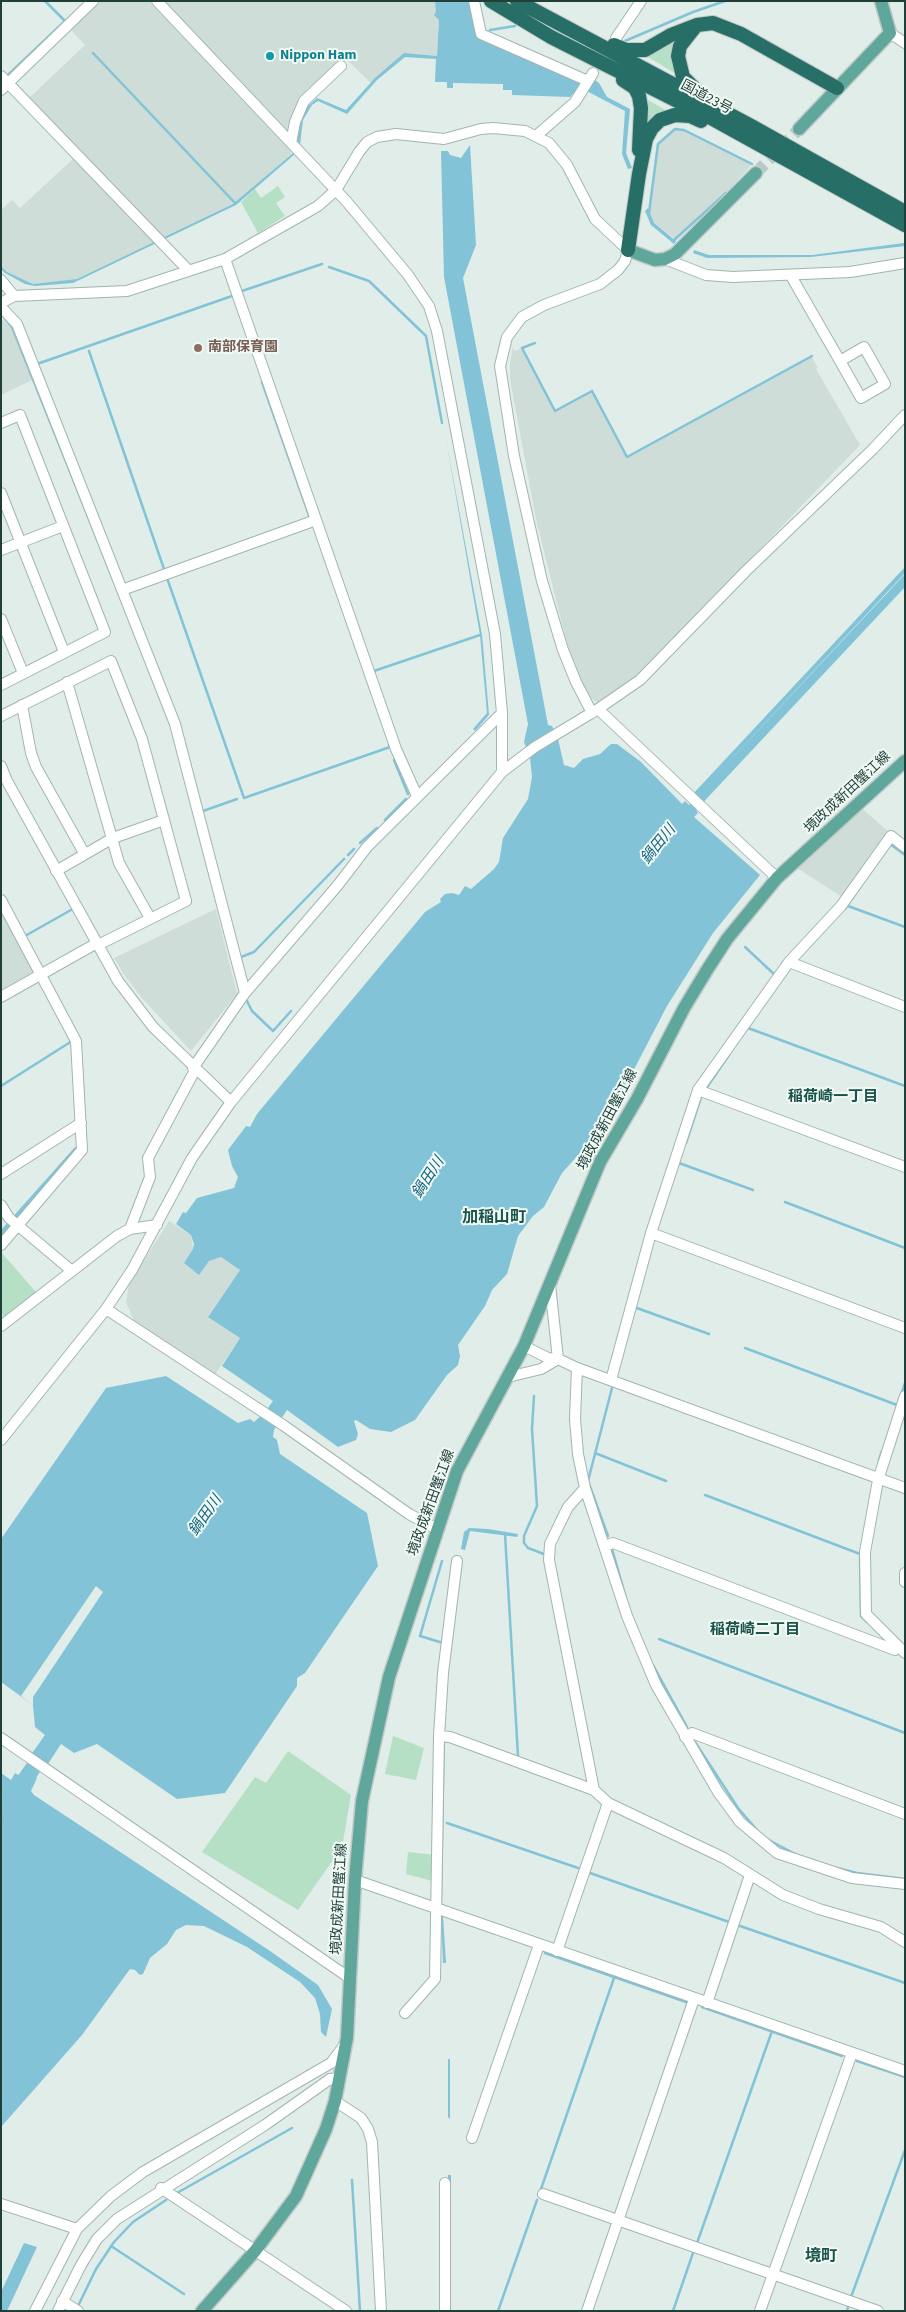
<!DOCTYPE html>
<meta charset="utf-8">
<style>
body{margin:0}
#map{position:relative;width:906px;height:2312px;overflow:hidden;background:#e0ede8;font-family:"Source Sans 3",sans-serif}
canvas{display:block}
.frame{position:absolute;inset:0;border:2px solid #1f3f39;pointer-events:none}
</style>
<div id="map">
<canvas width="906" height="2312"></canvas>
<div class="frame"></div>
</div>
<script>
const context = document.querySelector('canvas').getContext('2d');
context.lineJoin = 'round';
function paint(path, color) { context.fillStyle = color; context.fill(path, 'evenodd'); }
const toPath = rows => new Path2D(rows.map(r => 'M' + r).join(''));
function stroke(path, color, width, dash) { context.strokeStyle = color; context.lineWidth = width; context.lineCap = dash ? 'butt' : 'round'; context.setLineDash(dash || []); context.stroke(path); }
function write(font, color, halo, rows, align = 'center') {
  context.font = font + ' "Source Sans 3","Noto Sans JP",sans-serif'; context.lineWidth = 4; context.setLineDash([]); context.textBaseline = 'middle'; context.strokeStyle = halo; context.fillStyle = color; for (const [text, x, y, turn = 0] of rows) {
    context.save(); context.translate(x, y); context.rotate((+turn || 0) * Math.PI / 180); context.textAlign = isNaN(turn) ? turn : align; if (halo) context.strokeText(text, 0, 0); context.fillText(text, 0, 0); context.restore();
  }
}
paint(toPath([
 [99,1,149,1,291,149,291,154,235,203,161,239,29,98,85,45,70,29],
 [162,1,435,1,439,20,437,56,404,54,371,83,345,58,302,99,288,133],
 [675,129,684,130,752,164,726,193,675,239,654,223,650,213,658,144],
 [75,157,154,242,77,279,33,284,7,272,1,266,1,210,12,200,20,208],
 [1,318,11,328,32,380,1,395],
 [513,347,515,351,522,348,555,411,592,391,627,457,811,356,818,368,816,369,860,445,635,679,602,702,596,702,591,698,583,685,568,646,560,616,536,519,510,379,510,363],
 [859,806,889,832,844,898,794,866],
 [1,908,35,971,1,992],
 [216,909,237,994,191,1051,142,998,125,976,114,958],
 [169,1221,191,1235,193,1249,184,1263,199,1274,209,1261,221,1257,240,1270,208,1316,240,1338,214,1376,134,1321,126,1302,129,1284]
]), '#ceddd7');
paint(toPath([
 [680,37,676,74,643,54],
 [643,97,672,114,647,126],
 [278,186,285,197,276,203,285,216,258,233,241,202,255,189,261,198],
 [1,1252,36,1292,4,1317,1,1312],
 [393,1736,424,1748,416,1780,385,1774],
 [288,1751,351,1795,342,1847,298,1910,202,1852,255,1777,266,1783],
 [408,1852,436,1855,436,1882,406,1874]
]), '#b6e0c5');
paint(toPath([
 [435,1,469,1,478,38,589,87,595,80,599,83,607,97,630,109,626,153,632,168,628,169,622,154,625,111,579,87,570,97,512,95,512,90,503,90,503,84,453,83,453,88,447,88,447,82,435,82,436,59,405,57,377,80,347,114,318,101,312,105,303,120,300,145,295,154,236,205,73,283,35,286,25,284,5,273,1,269,1,266,7,272,33,284,77,279,233,204,293,153,297,143,300,120,308,106,317,98,346,110,375,78,404,53,437,56,439,20,434,15,436,12],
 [470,145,476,245,463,278,548,725,552,726,558,739,564,765,574,768,583,759,600,754,611,744,617,744,641,762,682,804,685,801,689,805,698,795,695,798,692,795,905,567,905,573,707,785,905,574,905,587,696,810,698,813,694,817,760,875,713,933,696,960,667,1006,628,1081,592,1143,586,1146,562,1173,544,1207,533,1216,518,1236,507,1274,492,1290,485,1306,458,1345,460,1356,458,1365,447,1375,415,1420,391,1432,370,1429,356,1420,354,1421,358,1434,356,1440,338,1447,287,1410,274,1430,273,1437,277,1440,280,1454,367,1513,378,1566,305,1673,297,1678,297,1686,225,1793,177,1799,97,1744,74,1753,61,1744,46,1767,30,1756,45,1735,35,1727,33,1705,1,1682,1,1539,106,1388,166,1376,238,1423,250,1419,254,1422,265,1412,273,1401,222,1366,240,1338,208,1317,240,1270,221,1257,209,1261,199,1275,184,1263,193,1249,194,1244,191,1235,176,1224,183,1212,186,1213,197,1198,234,1188,238,1177,232,1166,228,1150,246,1126,250,1127,257,1114,425,912,441,902,440,899,445,894,452,893,459,895,465,886,471,889,494,869,499,862,503,838,528,799,532,777,530,757,524,742,528,724,444,277,441,151,448,151,450,155,461,158],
 [648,208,654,223,676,241,674,244,651,225,645,211],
 [904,243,905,246,811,257,707,258,693,253,694,250,709,255,812,255],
 [1,316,12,327,171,724,180,756,170,724,11,328],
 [446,439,482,635,489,715,475,731,473,729,487,713,480,635],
 [75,1147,78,1149,1,1239,1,1230],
 [469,1528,488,1529,518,1534,517,1537,470,1531,465,1550,461,1549,464,1532],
 [442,1742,445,1742,442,1906,440,1905],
 [24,1770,37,1778,31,1791,34,1795,270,1951,318,1985,332,2009,326,2037,321,2032,320,2014,315,1998,300,1982,247,1947,204,1926,186,1925,176,1930,167,1944,150,1958,143,1974,140,1975,135,1970,130,1969,82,2035,1,2127,1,1773,11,1780,15,1773,20,1776],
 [441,1915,443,1916,446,1963,443,1963],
 [448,2059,450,2059,450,2119,448,2117],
 [448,2175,451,2175,451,2311,449,2311],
 [24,2243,37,2247,7,2311,1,2311,1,2292]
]), '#82c3d8');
paint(toPath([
 [96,1586,103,1592,33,1697,33,1705,21,1696]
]), '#e0ede8');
stroke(toPath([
 [490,30,515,26],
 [625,41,693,12,725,1],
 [93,53,235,203],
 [8,75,65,21,45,1],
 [649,213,658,144,675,129,684,130,752,164],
 [673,241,726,193],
 [329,267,369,281,426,336,442,423],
 [242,291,322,264],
 [535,343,522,348,555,411,592,391,627,457,812,356],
 [89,351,164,569],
 [37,364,232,296],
 [262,382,310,518],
 [167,578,244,798,390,747,389,745],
 [374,671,480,635],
 [394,760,408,794],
 [203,811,237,799],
 [385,820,406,799],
 [360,843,377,828],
 [890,844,905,855],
 [348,855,354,849],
 [848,906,905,927],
 [845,909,860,887],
 [25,936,71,910],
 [745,947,775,975],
 [241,957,254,952,344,859],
 [246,999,252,1011,273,1031,291,1011],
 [748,1028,905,1086],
 [1,1086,72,1041],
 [705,1090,729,1055],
 [686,1143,701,1097],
 [679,1163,753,1190],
 [785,1202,905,1248],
 [634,1307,709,1334],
 [745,1348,897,1405],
 [534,1396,532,1429,537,1506,524,1536,524,1543,528,1548,544,1554],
 [888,1434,905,1383],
 [595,1453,666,1481],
 [879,1460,882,1451],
 [705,1495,860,1554],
 [505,1534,518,1756],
 [608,1536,588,1481,613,1384],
 [612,1549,626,1598],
 [860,1553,861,1616,867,1622],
 [442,1561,420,1636,443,1643],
 [659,1639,905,1733],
 [653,1665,687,1727],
 [695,1742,738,1808,757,1830],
 [447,1823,578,1868],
 [767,1839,795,1854],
 [833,1867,857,1873,905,1879],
 [590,1873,729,1922],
 [740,1926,905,1983],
 [545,1953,686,2002],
 [702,2007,842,2056],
 [857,2061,905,2077],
 [352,2180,360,2311],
 [541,2189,614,1978],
 [177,2193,292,2128],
 [697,2243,772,2031],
 [111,2246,184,2294],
 [851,2297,905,2150],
 [78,2306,96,2269,114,2242,133,2222,166,2200],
 [498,2311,537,2200],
 [673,2311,693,2253],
 [847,2311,848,2307]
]), '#82c3d8', 2.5);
stroke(toPath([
 [1,1814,47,1748]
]), '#82c3d8', 16);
stroke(toPath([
 [756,173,799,129]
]), '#b9cac5', 12, [12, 6]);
const minor = toPath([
 [157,1,347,202,408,275,429,306,437,331,495,634,502,713,502,772],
 [474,1,481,34,588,81],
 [890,33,905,43],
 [616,38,641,1],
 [1,76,189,271],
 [1,90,93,1],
 [536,136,575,102,593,73],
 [291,143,295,122,304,101,341,66],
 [225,259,396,749,417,796],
 [665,259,706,275,733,277,850,272,905,263],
 [791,276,840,361,861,398,885,384,864,347,840,361],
 [1,280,14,296],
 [1,303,14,296,127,291,225,259,318,206,336,190,359,152,367,142,377,137,396,134,444,139,481,129,493,128,525,131,549,143,567,165,595,219,628,250,625,261,618,270,600,284,544,305,522,317,507,337,500,366,514,456,542,581,563,650,576,682,592,713],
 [1,307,17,324,175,724,245,993],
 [1,423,20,415,105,632,1,685],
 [1,493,64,652],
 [1,550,63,526],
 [122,590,316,520],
 [1,619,23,673],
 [67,682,119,863,150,918],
 [22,705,31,753,36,767,84,853],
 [598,709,777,878],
 [1,716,111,661,142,739,186,901,98,945],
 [1,766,7,781,118,981,153,1027,231,1102],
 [56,871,113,838,164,820],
 [1,900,76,1041,82,1150,1,1245],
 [789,962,905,1007],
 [1,997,97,943],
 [193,1068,245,993,338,885,367,847,502,713],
 [698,1090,905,1167],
 [1,1174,81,1123],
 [1,1205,9,1218,72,1271],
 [130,1229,150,1177,148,1158,195,1070],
 [651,1233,905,1328],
 [106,1309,283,1425,409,1514,437,1529],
 [1,1326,117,1236,130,1229,157,1225],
 [524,1346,548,1358,558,1359,577,1368,905,1488],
 [577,1368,575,1419,578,1454,585,1488,627,1616,656,1685,718,1792,740,1822,777,1853,852,1878,905,1884],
 [508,1377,541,1369,558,1359,550,1285],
 [611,1380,651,1233,698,1090,789,962,841,906,891,836,905,847],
 [905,1396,878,1480,865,1552,866,1614,905,1653],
 [1,1440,106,1309,132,1270,192,1158,231,1102,502,772,535,747,598,709,640,680,746,571,873,449,905,415],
 [585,1488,568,1507,562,1519,550,1544,549,1560,594,1790,608,1803,724,1858,783,1895,819,1909,881,1927,905,1942],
 [605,1546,613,1543,895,1650,898,1646],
 [905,1573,905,1582],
 [439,1736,450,1737,594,1790],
 [685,1737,692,1733,905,1814],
 [1,1738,351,1979],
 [355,1880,905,2071],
 [557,1951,608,1803],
 [707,2003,750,1875],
 [405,2013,435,1979,439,1736,443,1673,457,1561],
 [335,2101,361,2118,368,2129,372,2142,381,2311],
 [472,2138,539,1945],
 [445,2183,445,2311],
 [161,2188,346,2311],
 [543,2194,878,2311],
 [1,2204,77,2229],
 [62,2301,78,2311],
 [35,2311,77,2229,111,2196,143,2172,331,2063,346,2043],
 [58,2311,81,2265,97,2239,117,2219,265,2125,330,2079,340,2078],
 [587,2311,694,1999],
 [760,2311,852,2053]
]);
const major = toPath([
 [799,129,890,33,881,1],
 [628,250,655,260,665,259,675,254,756,173],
 [202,2311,255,2251,296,2196,326,2129,335,2101,347,2038,355,1880,362,1801,389,1677,457,1471,524,1346,600,1162,637,1099,684,1008,707,970,727,939,777,878,905,761]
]);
const highway = toPath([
 [491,1,551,37,713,119,905,225],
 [517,1,753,127,905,212],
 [695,27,680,46,678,56,683,77,698,92],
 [614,45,626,50,645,50,671,35,697,25,713,23,741,34,837,88],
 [623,80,635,88,639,96,641,108,639,150],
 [628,250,639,174,646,139,652,128,660,120,675,115,690,116,701,121]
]);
stroke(minor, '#a2b5b0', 12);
stroke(major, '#c0c9c8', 15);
stroke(highway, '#c0c9c8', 16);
stroke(minor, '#fff', 10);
stroke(major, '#60a79b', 12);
stroke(highway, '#276e66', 14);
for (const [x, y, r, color] of [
 [270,56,5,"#0f9aa8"],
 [198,348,5,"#8d6e63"]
]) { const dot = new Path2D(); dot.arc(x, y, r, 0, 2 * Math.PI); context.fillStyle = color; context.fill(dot); stroke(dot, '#f1f9f5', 2); }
write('bold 14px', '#0d838f', '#f1f9f5', [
 ["Nippon Ham",280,56]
], 'left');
write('14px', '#1f3f39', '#f1f9f5', [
 ["国道23号",706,98,28],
 ["境政成新田蟹江線",848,793,-43],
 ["境政成新田蟹江線",608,1120,-62],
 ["境政成新田蟹江線",432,1503,-70],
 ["境政成新田蟹江線",340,1899,-87]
]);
write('bold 14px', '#785e54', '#f1f9f5', [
 ["南部保育園",208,348]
], 'left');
write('italic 15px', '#136581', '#f1f9f5', [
 ["鍋田川",659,845,-51],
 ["鍋田川",429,1178,-57],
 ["鍋田川",206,1516,-55]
]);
write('bold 15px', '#19534a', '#f1f9f5', [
 ["稲荷崎一丁目",833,1098],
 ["稲荷崎二丁目",755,1631]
]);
write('bold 16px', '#19534a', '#f1f9f5', [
 ["加稲山町",494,1218],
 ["境町",821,2257]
]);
</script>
